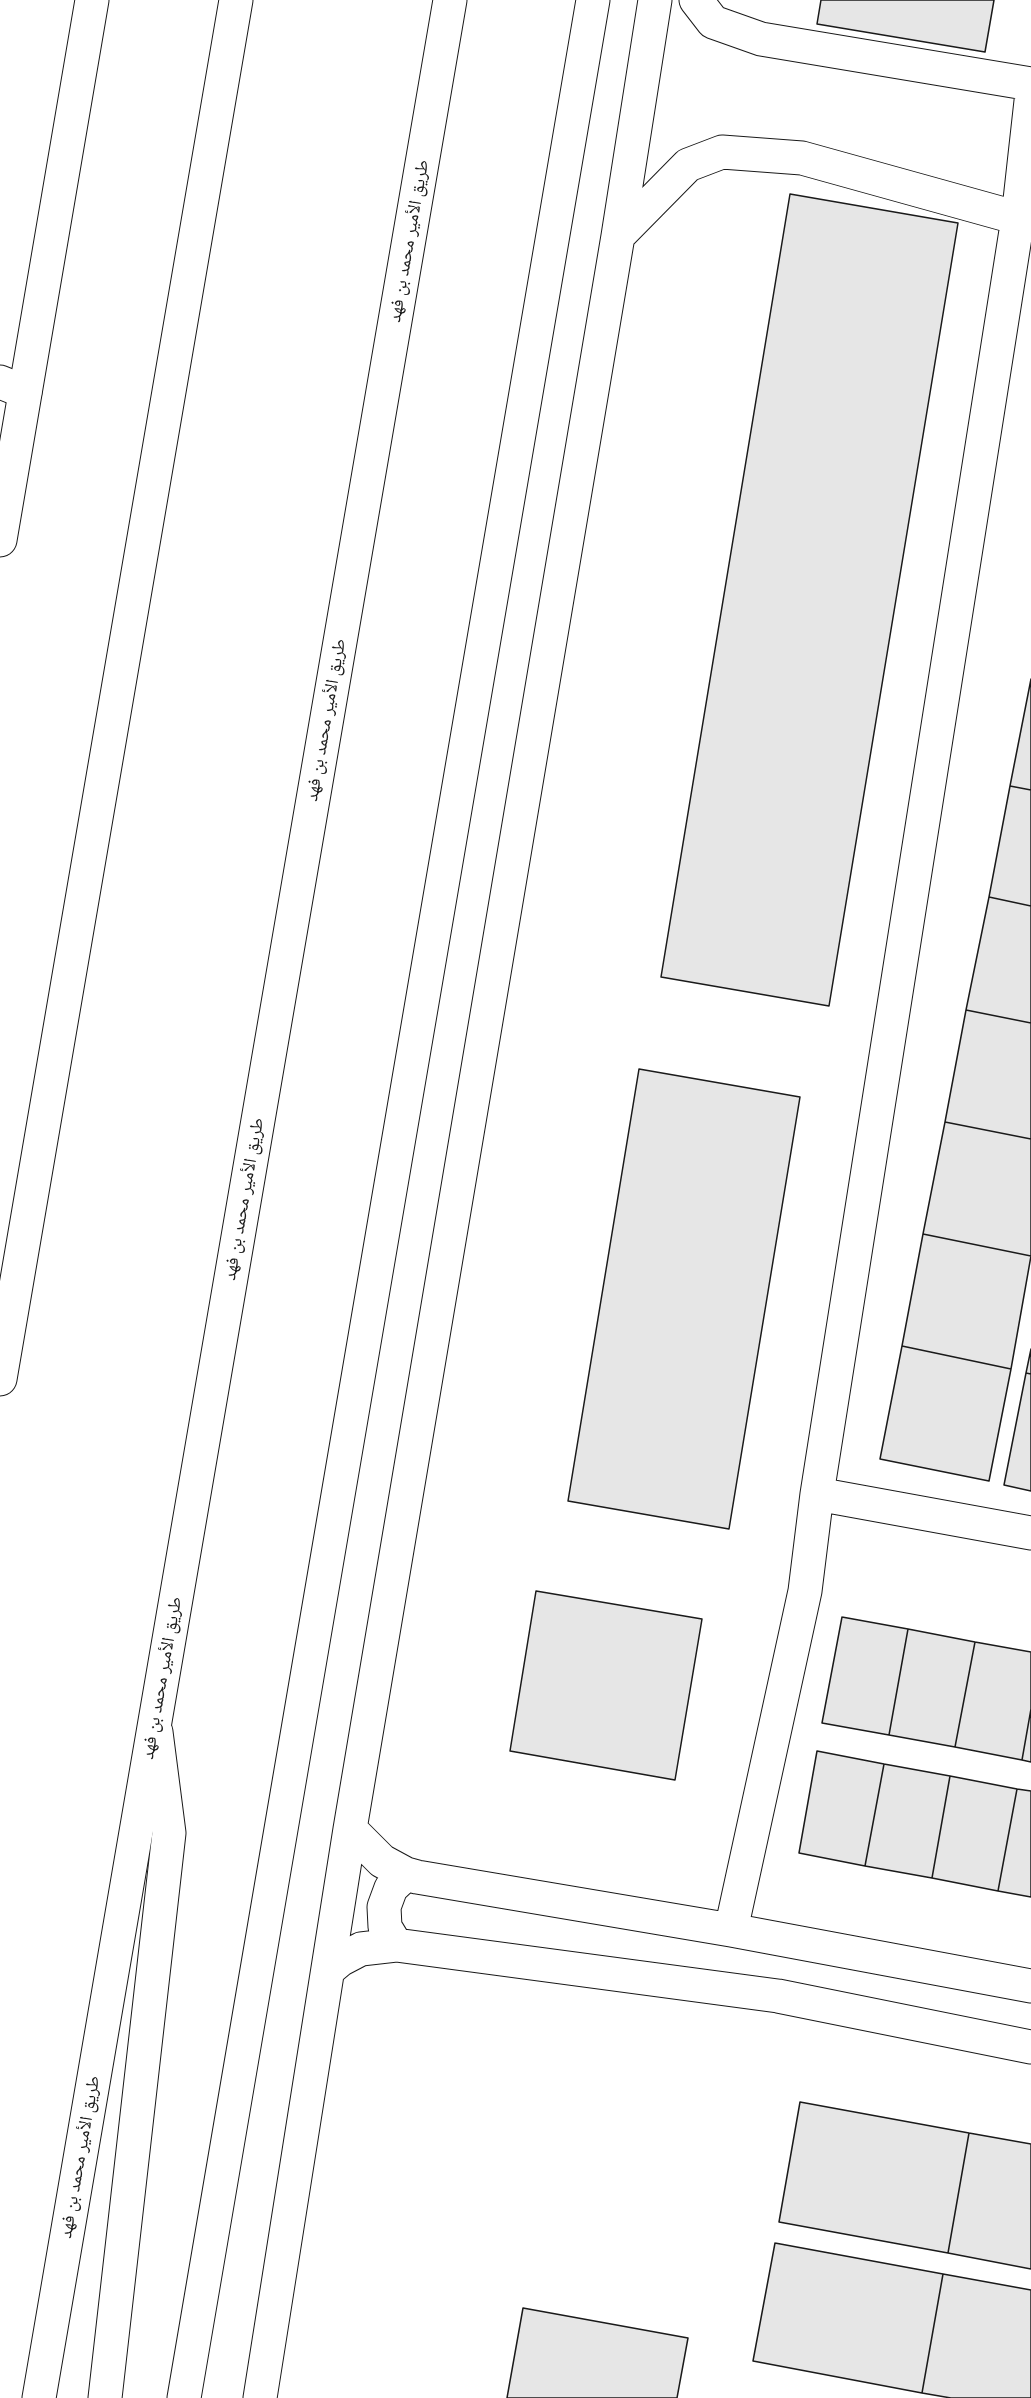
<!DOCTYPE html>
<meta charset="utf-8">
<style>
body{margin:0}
canvas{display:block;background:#fff}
</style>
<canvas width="1031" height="2398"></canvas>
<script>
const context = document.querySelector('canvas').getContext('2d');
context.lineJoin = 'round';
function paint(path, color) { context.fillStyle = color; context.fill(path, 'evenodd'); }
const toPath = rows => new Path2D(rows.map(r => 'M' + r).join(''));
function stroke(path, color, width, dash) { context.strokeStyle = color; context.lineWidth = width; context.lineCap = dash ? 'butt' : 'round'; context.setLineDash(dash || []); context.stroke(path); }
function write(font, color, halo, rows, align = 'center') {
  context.font = font + ' "PT Serif","Noto Naskh Arabic",serif'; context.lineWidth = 4.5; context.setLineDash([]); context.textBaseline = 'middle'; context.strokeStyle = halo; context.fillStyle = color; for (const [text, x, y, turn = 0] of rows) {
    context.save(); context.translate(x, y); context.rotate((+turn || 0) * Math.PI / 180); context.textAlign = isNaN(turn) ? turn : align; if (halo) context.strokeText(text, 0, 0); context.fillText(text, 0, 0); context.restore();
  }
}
const building = toPath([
 [821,0,994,0,985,52,817,24,821,0],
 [790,194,958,223,829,1006,661,977,790,194],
 [1031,679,1031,790,1010,786,1031,679],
 [1010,786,1031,790,1031,906,989,897,1010,786],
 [989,897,1031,906,1031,1023,966,1010,989,897],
 [966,1010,1031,1023,1031,1139,945,1122,966,1010],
 [639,1069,800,1097,729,1529,568,1501,639,1069],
 [945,1122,1031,1139,1031,1256,923,1234,945,1122],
 [923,1234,1031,1256,1011,1369,902,1346,923,1234],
 [902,1346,1011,1369,989,1481,880,1459,902,1346],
 [1031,1349,1031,1374,1026,1373,1031,1349],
 [1026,1373,1031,1374,1031,1491,1004,1485,1026,1373],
 [536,1591,702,1619,675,1780,510,1751,536,1591],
 [842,1617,908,1629,889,1735,822,1723,842,1617],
 [908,1629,975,1642,955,1747,889,1735,908,1629],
 [975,1642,1031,1652,1031,1709,1022,1760,955,1747,975,1642],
 [1031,1709,1031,1762,1022,1760,1031,1709],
 [817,1751,884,1764,865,1866,799,1853,817,1751],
 [884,1764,950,1776,932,1878,865,1866,884,1764],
 [950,1776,1017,1789,998,1891,932,1878,950,1776],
 [1017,1789,1031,1791,1031,1897,998,1891,1017,1789],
 [800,2102,969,2133,948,2253,779,2222,800,2102],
 [969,2133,1031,2144,1031,2269,948,2253,969,2133],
 [775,2243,943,2274,922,2393,753,2361,775,2243],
 [943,2274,1031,2290,1031,2398,951,2398,922,2393,943,2274],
 [523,2308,688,2338,677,2398,507,2398,523,2308]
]);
paint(building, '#e6e6e6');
stroke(building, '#1a1a1a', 1.5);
const minor = toPath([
 [696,0,713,22,761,39,1031,84],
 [1031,101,1018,218,1031,221],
 [618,236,688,165,722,152,802,158,1018,218,817,1494],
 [0,382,25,392],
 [350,1829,382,1861,406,1874,417,1877,731,1930,1031,1986],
 [731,1930,805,1591,817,1494,1031,1533],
 [396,1945,385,1927,384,1907,391,1888,406,1874],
 [328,1970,340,1960,361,1949,396,1945,778,1996,1031,2047],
 [260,2398,350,1829,618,236,655,0]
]);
const major = toPath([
 [0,540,92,0],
 [105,2398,169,1833,156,1732],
 [184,2398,593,0]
]);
const highway = toPath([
 [0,1379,236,0],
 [39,2398,450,0]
]);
stroke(minor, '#1a1a1a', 35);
stroke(major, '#1a1a1a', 35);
stroke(highway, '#1a1a1a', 35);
stroke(minor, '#fff', 33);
stroke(major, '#fff', 33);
stroke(highway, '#fff', 33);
write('18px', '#1a1a1a', '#fff', [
 ["طريق الأمير محمد بن فهد",409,241,-80],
 ["طريق الأمير محمد بن فهد",326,720,-80],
 ["طريق الأمير محمد بن فهد",244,1199,-80],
 ["طريق الأمير محمد بن فهد",162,1678,-80],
 ["طريق الأمير محمد بن فهد",80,2157,-80]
]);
</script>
